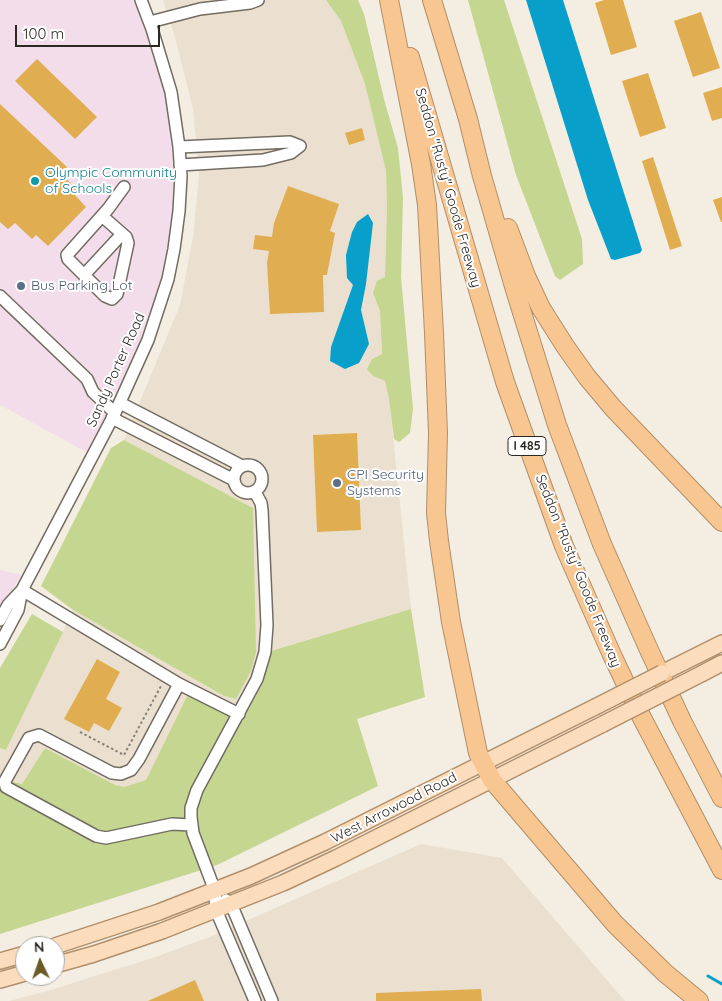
<!DOCTYPE html>
<style>
body{margin:0}
#map{position:relative;width:722px;height:1001px;overflow:hidden;background:#f4ede1;font-family:Quicksand,sans-serif}
canvas{display:block}
.north{position:absolute;left:15px;top:936px;width:50px;height:50px;box-sizing:border-box;background:#fff;border:1px solid #aba9a8;border-radius:50%;rotate:357deg;font-size:14px;font-weight:700;line-height:20px;text-align:center;color:#2c2925}
.north::after{content:'';display:block;margin:auto;width:18px;height:22px;background:#6b5a28;clip-path:polygon(50% 0,100% 100%,50% 72%,0 100%)}
.scale{position:absolute;left:15px;top:25px;width:145px;height:22px;box-sizing:border-box;border:2px solid #2c2925;border-top:0;padding-left:6px;font-size:15px;line-height:18px;white-space:nowrap;color:#2c2925;-webkit-text-stroke:4px #fff;paint-order:stroke}
</style>
<div id="map">
<canvas width="722" height="1001"></canvas>
<div class="north">N</div>
<div class="scale">100 m</div>
</div>
<script>
const context = document.querySelector('canvas').getContext('2d');
context.lineJoin = 'round';
function paint(path, color) { context.fillStyle = color; context.fill(path, 'evenodd'); }
const toPath = rows => new Path2D(rows.map(r => 'M' + r).join(''));
function stroke(path, color, width, dash) { context.strokeStyle = color; context.lineWidth = width; context.lineCap = dash ? 'butt' : 'round'; context.setLineDash(dash || []); context.stroke(path); }
function write(font, color, halo, rows, align = 'center') {
  context.font = font + ' Quicksand,sans-serif'; context.lineWidth = 4; context.setLineDash([]); context.textBaseline = 'middle'; context.strokeStyle = halo; context.fillStyle = color; for (const [text, x, y, turn = 0] of rows) {
    context.save(); context.translate(x, y); context.rotate((+turn || 0) * Math.PI / 180); context.textAlign = isNaN(turn) ? turn : align; if (halo) context.strokeText(text, 0, 0); context.fillText(text, 0, 0); context.restore();
  }
}
paint(toPath([
 [163,0,326,0,341,21,365,84,386,171,387,207,385,278,373,293,380,311,382,354,372,359,373,376,385,381,389,399,411,609,271,651,263,683,245,715,189,692,146,780,124,787,115,786,45,748,22,784,0,779,0,748,6,750,73,610,224,696,236,699,253,508,124,440,180,305,193,237,199,174,193,109,174,34],
 [421,844,502,858,625,1001,9,1001,51,990,155,957,207,938]
]), '#ebe0cf');
paint(toPath([
 [0,0,136,0,150,38,171,111,176,205,163,278,145,339,88,453,0,405],
 [0,570,21,575,0,613]
]), '#f3ddea');
paint(toPath([
 [326,0,358,0,364,14,384,99,398,148,403,198,401,277,413,409,410,433,399,442,394,439,389,399,385,381,373,376,367,369,372,359,382,354,380,311,373,293,377,281,385,277,387,207,386,171,365,84,341,21],
 [468,0,504,0,582,239,583,264,560,280,555,276,516,175],
 [124,440,253,508,256,652,251,671,236,699,224,696,73,610,41,586,111,448],
 [411,609,425,697,357,719,378,786,217,865,0,934,0,779,22,784,45,748,115,785,124,787,146,780,189,692,245,715,263,683,271,651],
 [32,614,63,632,6,750,0,748,0,668]
]), '#c4d690');
paint(toPath([
 [526,0,563,0,642,250,640,253,615,260,611,259,588,200],
 [368,214,373,223,366,284,361,310,369,344,359,363,345,369,330,361,331,347,353,285,347,278,346,255,352,232,357,222]
]), '#099fcb');
stroke(toPath([
 [708,976,722,984]
]), '#099fcb', 3);
paint(toPath([
 [604,0,623,0,637,47,611,55,595,3],
 [701,12,720,68,693,77,674,21],
 [37,59,97,117,75,139,15,81],
 [648,73,666,128,640,137,622,81],
 [722,87,722,118,712,121,703,93],
 [0,104,67,167,61,173,77,190,74,194,86,207,48,246,36,235,32,239,15,223,8,229,0,222],
 [362,128,365,140,349,145,345,133],
 [653,157,682,246,670,250,642,161],
 [288,186,339,204,330,231,335,233,327,275,323,275,324,312,270,314,267,263,269,251,253,249,255,235,272,237,274,223],
 [722,197,722,222,721,222,713,200],
 [357,433,361,530,317,532,313,435],
 [97,659,120,672,106,699,122,708,109,731,94,723,89,732,64,719],
 [195,980,204,1001,148,1001],
 [481,989,482,1001,376,1001,376,993]
]), '#e0ae51');
const minor = toPath([
 [150,22,200,9,250,3,258,0],
 [179,147,290,142,300,146,291,153,263,160,180,165],
 [102,216,126,237,128,243,117,294,112,299,105,296,68,259,67,255,108,209,124,187],
 [84,275,122,234],
 [0,296,87,379,93,392,115,413],
 [120,403,242,466],
 [112,418,234,480],
 '234 479a14 14 0 1 1 28 0a14 14 0 1 1-28 0Z',
 [255,492,261,503,262,510,267,625,265,652,257,679,197,790,191,808,191,817,193,833,215,891,216,910,255,1001],
 [22,590,179,684,239,714],
 [0,620,8,605,22,590,115,413,148,340,168,279,174,249,179,211,181,176,179,147,171,92,152,29,141,0],
 [0,644,18,610,22,590],
 [179,684,139,759,131,770,121,774,112,773,39,735,29,738,5,781,6,787,96,836,106,838,172,824,191,825],
 [226,900,231,904,272,1001]
]);
const major = toPath([
 [662,673,722,643],
 [703,673,722,663],
 [55,946,159,912,251,876,325,842,595,707],
 [0,961,25,954],
 [55,965,94,954,162,931,283,883,336,858,603,724],
 [0,980,25,973]
]);
const highway = toPath([
 [389,0,421,164,427,205,434,333,438,433,436,513,439,541,451,622,478,753,492,780,615,924,665,973,699,1001],
 [432,0,468,119,482,176,515,290,557,425,602,544,649,650,682,721,722,798],
 [410,57,505,382,564,546,612,655,641,716,722,870],
 [508,228,526,276,541,308,565,346,587,377,613,408,722,522]
]);
stroke(minor, '#726c62', 14);
stroke(major, '#b18f6b', 18);
stroke(highway, '#b18f6b', 20);
stroke(toPath([
 [80,732,124,755,161,686]
]), '#87827a', 2, [2.5, 2.5]);
stroke(minor, '#fff', 11);
stroke(major, '#fbddbd', 15);
stroke(highway, '#f8c691', 18);
const majorBridge = toPath([
 [595,707,662,673],
 [603,724,703,673]
]);
stroke(majorBridge, '#b18f6b', 18, []);
stroke(majorBridge, '#fbddbd', 15);
for (const [x, y, r, color] of [
 [35,181,5,"#0f9aa8"],
 [21,286,5,"#5c6f8a"],
 [337,483,5,"#5c6f8a"]
]) { const dot = new Path2D(); dot.arc(x, y, r, 0, 2 * Math.PI); context.fillStyle = color; context.fill(dot); stroke(dot, '#fff', 2); }
for (const [x, y, w] of [
 [527,446,38]
]) { const box = new Path2D(); box.roundRect(x - w / 2, y - 9.5, w, 19, 4); context.fillStyle = '#fff'; context.fill(box); stroke(box, '#2c2925', 1); }
write('bold 12px', '#2c2925', null, [
 ["I 485",527,446]
]);
write('14px', '#0d838f', '#fff', [
 ["Olympic Community",45,173],
 ["of Schools",45,189]
], 'left');
write('14px', '#2c2925', '#fff', [
 ["Seddon \"Rusty\" Goode Freeway",448,188,74],
 ["Sandy Porter Road",116,370,-66],
 ["Seddon \"Rusty\" Goode Freeway",578,571,68],
 ["West Arrowood Road",394,808,-27]
]);
write('14px', '#4e5e75', '#fff', [
 ["Bus Parking Lot",31,286],
 ["CPI Security",347,475],
 ["Systems",347,491]
], 'left');
</script>
